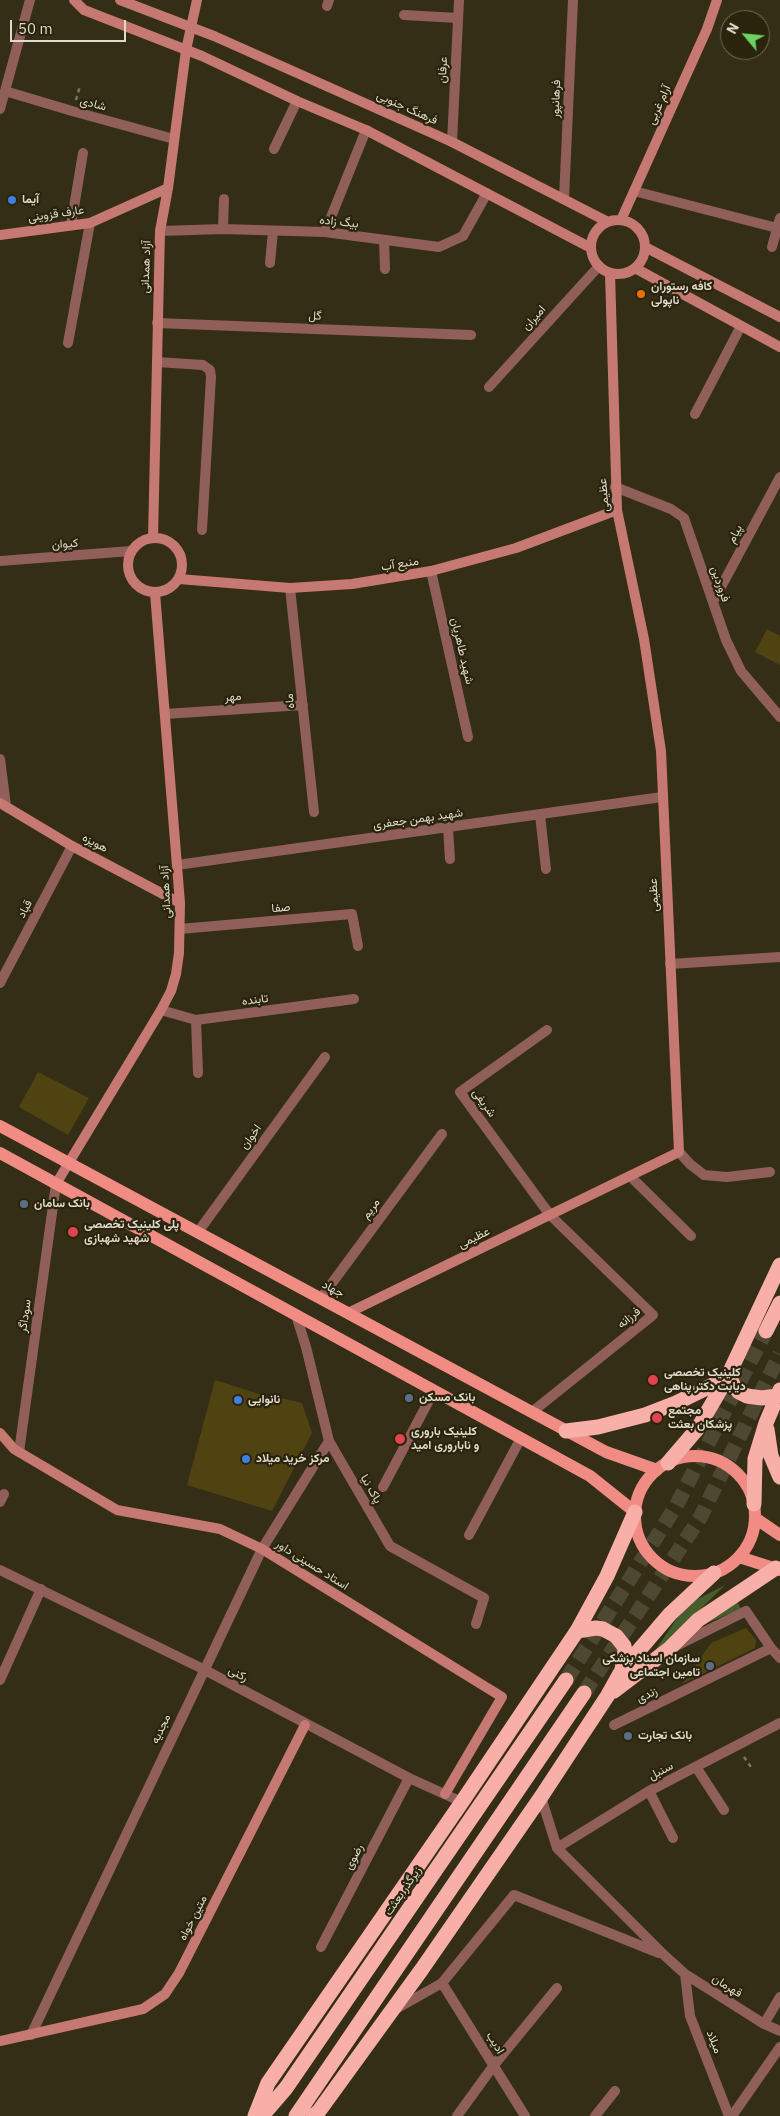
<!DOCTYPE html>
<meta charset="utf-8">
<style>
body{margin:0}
#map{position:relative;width:780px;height:2116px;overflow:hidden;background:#352e17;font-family:"IBM Plex Sans",sans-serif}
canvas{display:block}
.north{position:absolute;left:720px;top:10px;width:50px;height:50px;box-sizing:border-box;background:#2b240d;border:1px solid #736d59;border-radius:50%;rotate:298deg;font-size:14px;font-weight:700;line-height:20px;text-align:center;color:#dedacc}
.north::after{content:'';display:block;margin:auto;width:18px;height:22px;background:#6cd362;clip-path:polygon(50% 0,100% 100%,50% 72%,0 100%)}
.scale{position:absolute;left:10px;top:20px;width:116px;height:22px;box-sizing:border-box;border:2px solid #dedacc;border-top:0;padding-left:6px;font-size:15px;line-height:18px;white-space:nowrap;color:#dedacc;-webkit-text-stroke:4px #2b240d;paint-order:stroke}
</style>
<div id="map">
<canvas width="780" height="2116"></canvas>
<div class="north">N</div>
<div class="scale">50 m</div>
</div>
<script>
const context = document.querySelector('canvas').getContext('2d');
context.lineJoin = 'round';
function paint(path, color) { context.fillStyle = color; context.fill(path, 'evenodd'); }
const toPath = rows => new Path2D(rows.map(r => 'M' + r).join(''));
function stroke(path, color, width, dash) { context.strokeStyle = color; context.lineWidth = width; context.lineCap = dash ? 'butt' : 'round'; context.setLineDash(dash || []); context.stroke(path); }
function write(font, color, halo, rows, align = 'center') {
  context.font = font + ' "IBM Plex Sans",Vazirmatn,sans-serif'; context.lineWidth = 4.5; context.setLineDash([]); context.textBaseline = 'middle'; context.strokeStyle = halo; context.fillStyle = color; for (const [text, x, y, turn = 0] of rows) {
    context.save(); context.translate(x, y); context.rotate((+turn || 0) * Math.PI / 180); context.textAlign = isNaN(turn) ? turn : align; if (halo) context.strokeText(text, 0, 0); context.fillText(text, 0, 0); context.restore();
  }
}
paint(toPath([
 [725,1585,648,1661,686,1605],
 [736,1599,741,1609,699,1626]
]), '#475d2b');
paint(toPath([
 [767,629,780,636,780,665,755,652],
 [38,1072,89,1098,68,1135,19,1107],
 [215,1380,272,1398,273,1396,302,1403,312,1433,272,1511,187,1485],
 [746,1628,756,1640,755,1648,682,1684,711,1643]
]), '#504312');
stroke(toPath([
 [566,1680,676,1506,766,1331],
 [584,1693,700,1518,780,1354]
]), '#4e4832', 15, [15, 8]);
stroke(toPath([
 [76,100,80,86],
 [744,1757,753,1770]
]), '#7a7461', 2.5, [4, 4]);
stroke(toPath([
 [327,6,329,0],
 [404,15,458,18],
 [5,91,72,111,174,139],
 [0,109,30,0],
 [452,142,459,0],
 [274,149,297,101],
 [634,191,777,228],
 [564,199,573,0],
 [71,225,83,153],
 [223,229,224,199],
 [160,231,223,229,325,232,439,247,463,236,487,193],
 [325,232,366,130],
 [384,240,385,269],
 [772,247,780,218],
 [270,263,273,231],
 [157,323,471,335],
 [68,343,90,223],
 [157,362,203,365,210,370,211,377,202,530],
 [489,387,599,266],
 [695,414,741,326],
 [615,487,671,509,684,518,726,640,741,671,780,717],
 [0,561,131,551],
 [431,571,468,737],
 [290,588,314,812],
 [713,602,780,477],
 [165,714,303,705],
 [0,759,6,806],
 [540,815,546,869],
 [448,828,450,859],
 [177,865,662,797],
 [180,929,352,914,358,946],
 [670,964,780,957],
 [0,983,72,846],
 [161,1010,196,1020,354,999],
 [196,1020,198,1073],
 [679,1152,690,1164,704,1175,727,1177,770,1172],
 [630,1176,691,1236],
 [198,1232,325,1057],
 [321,1298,442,1134],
 [296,1315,306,1347,329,1441,390,1546,484,1598,476,1624],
 [532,1412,653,1315,550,1215,460,1092,547,1030],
 [19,1452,56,1184],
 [383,1487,434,1391],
 [0,1502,4,1494],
 [469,1535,521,1438],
 [0,1570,203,1669,409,1778,462,1802],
 [678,1645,746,1611,771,1648,780,1658],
 [0,1680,41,1589],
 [614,1725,771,1648],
 [696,1767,724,1810],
 [649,1791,673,1838],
 [541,1797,557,1848,664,1955,685,1974,764,2024,780,2031],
 [557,1848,649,1791,780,1723],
 [321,1947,409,1778],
 [685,1974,690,2016,729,2116],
 [442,1983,525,2116],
 [396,2009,442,1983,514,1895,659,1953],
 [764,2024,780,1997],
 [31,2035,262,1549,329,1441],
 [457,2116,494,2065,557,1988],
 [595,2116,615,2091],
 [732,2116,780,2047]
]), '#905f5a', 10);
stroke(toPath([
 [74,0,84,10,202,56,297,101,366,130,591,248],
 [120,0,214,36,452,142,608,222],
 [621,220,707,29,717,0],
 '591 247a27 27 0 1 1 54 0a27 27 0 1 1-54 0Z',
 [0,235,90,223,168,188],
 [645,247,780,317],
 [635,268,780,347],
 '128 565a27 27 0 1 1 54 0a27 27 0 1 1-54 0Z',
 [153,538,160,231,168,188,186,50,197,0],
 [179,579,290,588,352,584,431,571,516,548,617,510],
 [0,803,72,846,180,903],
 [56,1184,161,1010,171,991,176,974,179,953,180,903,155,593],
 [348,1313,679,1152,661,751,644,639,617,510,610,273],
 [0,1433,14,1449,117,1510,220,1529,262,1549,502,1697,445,1794],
 [0,2041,143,2009,165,1994,179,1973,305,1725]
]), '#c67872', 10);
stroke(toPath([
 [0,1126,606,1452,657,1470],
 [0,1153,590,1476,635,1512],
 '635 1516a60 60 0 1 1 120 0a60 60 0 1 1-120 0Z',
 [755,1518,780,1535],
 [739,1557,780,1570]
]), '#f08c84', 12);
stroke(toPath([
 [766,1331,780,1303],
 [729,1373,733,1385,739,1392,747,1396,762,1398,777,1396],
 [767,1429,771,1456,780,1477],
 [566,1431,598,1427,645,1415,676,1403,727,1378],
 [668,1463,698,1428,727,1378,780,1265],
 [754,1504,755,1459,766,1423,780,1390],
 [577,1631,596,1628,603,1629,616,1636,624,1646,625,1651,622,1670],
 [614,1691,669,1649,698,1620,776,1568],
 [255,2116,268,2083,462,1802,577,1631,607,1576,635,1512],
 [262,2116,286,2088,566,1680],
 [296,2116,584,1693],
 [313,2116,319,2111,422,1969,541,1797,608,1695,622,1670,670,1614,714,1573]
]), '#f8afa8', 15);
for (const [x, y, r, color] of [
 [12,200,5,"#3f7fe0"],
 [641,294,5,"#e8710a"],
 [24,1204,5,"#5c6f8a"],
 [73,1232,6,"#e0444e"],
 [653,1380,6,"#e0444e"],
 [409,1398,5,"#5c6f8a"],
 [238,1400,5,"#3f7fe0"],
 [657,1418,6,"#e0444e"],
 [400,1439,6,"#e0444e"],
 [246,1459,5,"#3f7fe0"],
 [710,1666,5,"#5c6f8a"],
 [628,1736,5,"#5c6f8a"]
]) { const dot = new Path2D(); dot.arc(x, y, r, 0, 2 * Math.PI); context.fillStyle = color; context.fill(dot); stroke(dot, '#2b240d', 2); }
write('12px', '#dedacc', '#2b240d', [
 ["عرفان",443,70,-87],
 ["فرهانپور",556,99,-88],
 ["شادی",93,104,15],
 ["آرام غربی",659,105,-66],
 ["فرهنگ جنوبی",407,108,24],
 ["عارف قزوینی",56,214,-8],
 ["بیگ زاده",339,222,6],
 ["آزاد همدانی",146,267,-88],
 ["گل",315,316,2],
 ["امیران",534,318,-48],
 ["عظیمی",604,495,-95],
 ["پیام",735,534,-62],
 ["کیوان",65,544,-4],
 ["منبع آب",400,564,-9],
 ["فروردین",720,584,71],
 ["شهید طاهریان",462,651,77],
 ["مهر",233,697,-4],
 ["ماه",290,701,-96],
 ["شهید بهمن جعفری",418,819,-8],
 ["هویزه",95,843,28],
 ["آزاد همدانی",166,892,-93],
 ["عظیمی",654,895,-93],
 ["صفا",281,908,-5],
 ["قباد",25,909,-62],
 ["تابنده",255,1000,-7],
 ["شریفی",484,1103,54],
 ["اخوان",251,1137,-54],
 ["مریم",371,1209,-54],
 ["عظیمی",474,1238,-26],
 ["جهاد",333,1289,28],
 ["سوداگر",25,1316,-82],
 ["فرزانه",629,1318,-39],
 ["پاک نیا",371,1489,60],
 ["استاد حسینی داور",312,1565,32],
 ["رکنی",238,1674,28],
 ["زندی",647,1695,-26],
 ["مجدیه",161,1729,-65],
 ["سنبل",661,1771,-27],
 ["رضوی",354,1857,-62],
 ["زیرگذر بعثت",403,1891,-56],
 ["متین خواه",193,1918,-63],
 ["قهرمان",727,1986,32],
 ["میلاد",714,2042,69],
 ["ادیب",495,2043,59]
]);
write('bold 12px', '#dedacc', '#2b240d', [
 ["آيما",22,200],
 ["کافه رستوران",651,287],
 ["ناپولی",651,301],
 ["بانک سامان",34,1204],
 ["پلی کلینیک تخصصی",84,1225],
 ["شهید شهبازی",84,1239],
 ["کلینیک تخصصی",664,1373],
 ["دیابت دکتر پناهی",664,1387],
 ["بانک مسکن",419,1398],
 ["نانوایی",248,1400],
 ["مجتمع",668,1411],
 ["پزشکان بعثت",668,1425],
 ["کلینیک باروری",411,1432],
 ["و ناباروری امید",411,1446],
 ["مرکز خرید میلاد",256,1459],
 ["سازمان اسناد پزشکی",700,1659,"right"],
 ["تامین اجتماعی",700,1673,"right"],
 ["بانک تجارت",638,1736]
], 'left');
</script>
